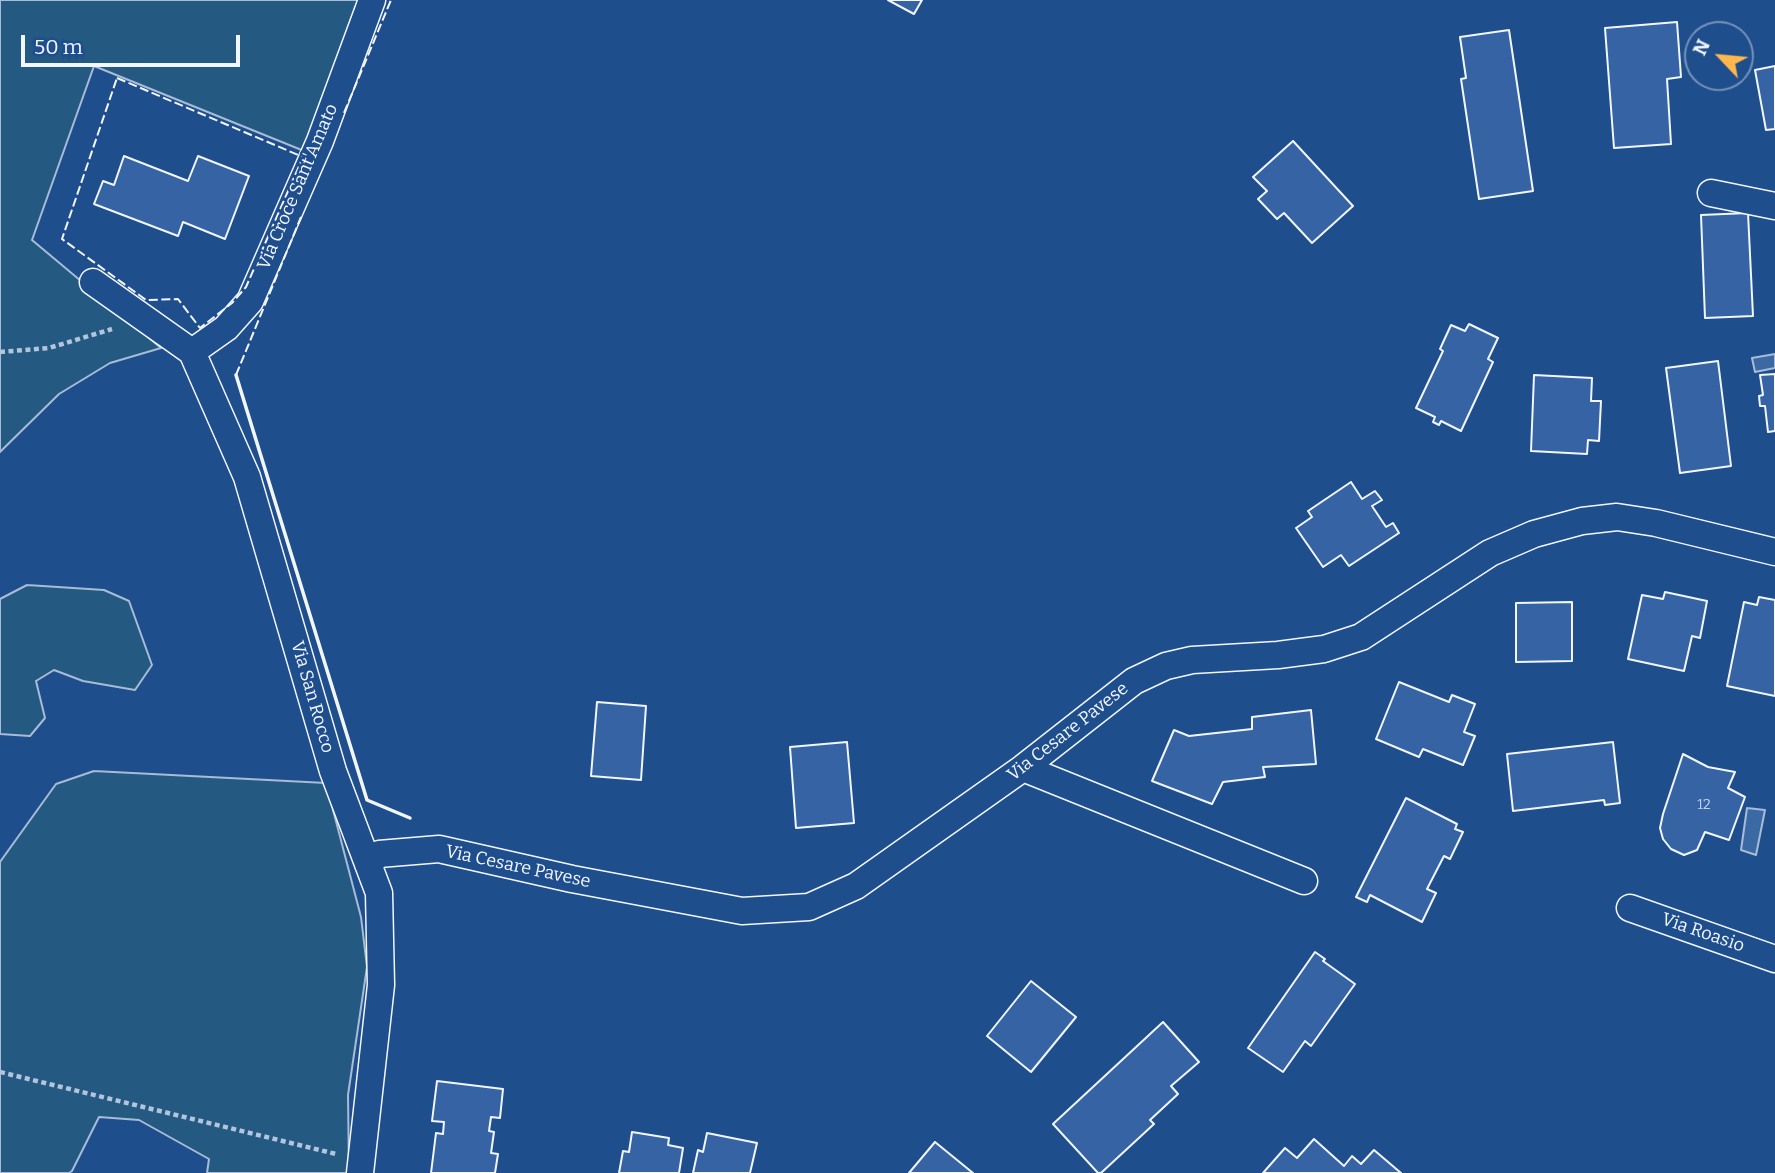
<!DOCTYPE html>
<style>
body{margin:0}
#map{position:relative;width:1775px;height:1173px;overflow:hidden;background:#1f4e8c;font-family:Bitter,serif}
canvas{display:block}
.north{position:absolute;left:1684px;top:21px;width:70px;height:70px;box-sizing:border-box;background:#1f4e8c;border:2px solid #7391ba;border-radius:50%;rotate:296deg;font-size:19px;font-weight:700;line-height:28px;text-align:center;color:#f2f6ff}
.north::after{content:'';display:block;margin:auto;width:24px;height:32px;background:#ffb74d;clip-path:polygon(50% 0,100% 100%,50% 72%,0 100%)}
.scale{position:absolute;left:21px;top:35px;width:219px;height:32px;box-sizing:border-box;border:4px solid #f2f6ff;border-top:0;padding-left:9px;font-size:21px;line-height:24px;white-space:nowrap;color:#f2f6ff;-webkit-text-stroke:5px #1f4e8c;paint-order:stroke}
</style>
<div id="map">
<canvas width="1775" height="1173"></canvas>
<div class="north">N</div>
<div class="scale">50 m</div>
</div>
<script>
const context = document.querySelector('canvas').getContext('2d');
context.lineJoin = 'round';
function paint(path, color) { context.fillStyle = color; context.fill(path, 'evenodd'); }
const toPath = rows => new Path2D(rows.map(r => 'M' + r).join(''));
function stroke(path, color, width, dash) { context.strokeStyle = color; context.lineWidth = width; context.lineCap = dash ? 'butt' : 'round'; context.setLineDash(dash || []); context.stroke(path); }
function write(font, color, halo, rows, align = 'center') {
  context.font = font + ' Bitter,serif'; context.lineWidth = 5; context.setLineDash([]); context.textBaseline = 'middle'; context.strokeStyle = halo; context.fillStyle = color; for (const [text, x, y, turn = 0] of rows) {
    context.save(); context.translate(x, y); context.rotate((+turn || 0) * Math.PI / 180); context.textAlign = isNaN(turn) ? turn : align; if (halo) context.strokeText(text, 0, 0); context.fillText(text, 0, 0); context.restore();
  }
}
const green = toPath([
 [0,0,363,0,309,153,94,66,32,240,161,348,110,363,59,394,0,452,0,0],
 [27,585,104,590,129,601,152,665,135,690,83,681,54,670,36,681,45,718,30,736,0,734,0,599,27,585],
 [94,771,326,783,361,917,367,967,348,1095,349,1173,207,1173,209,1159,139,1120,99,1117,72,1171,69,1173,0,1173,0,862,56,784,94,771]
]);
paint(green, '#245a82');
stroke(green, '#a8bbd7', 2);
const water = toPath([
 [1775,354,1775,368,1755,372,1752,358,1775,354],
 [1747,808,1765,810,1756,855,1741,850,1747,808]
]);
paint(water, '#3b69a3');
stroke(water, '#a8bbd7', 2);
const building = toPath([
 [888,0,922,0,914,14,888,0],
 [1677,22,1681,77,1667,79,1671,144,1614,148,1605,28,1677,22],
 [1509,30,1533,191,1479,199,1461,79,1466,78,1460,37,1509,30],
 [1775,66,1775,129,1766,130,1755,70,1775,66],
 [1293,141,1353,206,1312,243,1284,213,1277,219,1258,199,1267,191,1253,177,1293,141],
 [124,156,188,181,198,156,249,176,225,239,183,222,178,236,94,204,103,181,114,185,124,156],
 [1748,213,1753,316,1705,318,1701,215,1748,213],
 [1469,324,1498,338,1488,359,1493,362,1461,431,1441,421,1439,425,1433,422,1435,417,1416,408,1443,351,1440,349,1451,325,1465,331,1469,324],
 [1718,361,1731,466,1680,473,1666,368,1718,361],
 [1775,374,1775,431,1768,432,1765,406,1760,406,1759,396,1763,395,1760,375,1775,374],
 [1534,375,1592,378,1591,401,1601,401,1599,441,1588,440,1587,454,1531,451,1534,375],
 [1351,482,1362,499,1375,491,1382,500,1372,506,1386,527,1393,523,1399,533,1349,566,1341,555,1323,567,1296,528,1312,517,1308,511,1351,482],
 [1665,592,1707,601,1700,638,1692,636,1684,671,1628,659,1642,595,1663,599,1665,592],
 [1759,597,1775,600,1775,696,1727,686,1744,602,1757,605,1759,597],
 [1572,602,1572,661,1516,662,1516,603,1572,602],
 [1399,682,1449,702,1452,695,1475,704,1464,732,1475,736,1463,765,1423,749,1419,757,1376,739,1399,682],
 [597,702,646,706,641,780,591,776,597,702],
 [1311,710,1316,764,1263,767,1265,777,1223,782,1212,804,1152,781,1174,730,1189,736,1252,729,1252,717,1311,710],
 [847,742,854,823,796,828,790,747,847,742],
 [1613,742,1620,803,1605,805,1604,800,1513,811,1507,754,1613,742],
 [1683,754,1708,767,1735,772,1728,788,1745,797,1729,840,1705,832,1697,850,1684,855,1671,849,1663,839,1660,828,1663,814,1683,754],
 [1406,798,1457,824,1455,829,1463,832,1450,859,1444,856,1427,889,1436,893,1422,922,1370,895,1367,902,1356,897,1406,798],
 [1315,952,1325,959,1323,961,1355,984,1311,1046,1305,1041,1283,1072,1248,1048,1315,952],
 [1031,981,1076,1017,1031,1072,987,1036,1031,981],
 [1163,1022,1199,1062,1171,1086,1178,1094,1150,1120,1154,1124,1101,1173,1098,1173,1053,1124,1163,1022],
 [437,1081,503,1089,500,1118,491,1117,489,1131,494,1132,491,1153,498,1154,495,1173,431,1173,436,1133,443,1134,444,1122,432,1121,437,1081],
 [632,1132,669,1138,668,1145,683,1148,679,1173,619,1173,623,1151,629,1152,632,1132],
 [707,1133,757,1143,750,1173,693,1173,698,1150,703,1152,707,1133],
 [1314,1139,1344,1166,1352,1156,1361,1164,1374,1150,1401,1173,1263,1173,1285,1148,1297,1158,1314,1139],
 [935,1142,973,1173,909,1173,935,1142]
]);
paint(building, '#3563a3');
stroke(building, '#f2f6ff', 2);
const minor = toPath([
 [1711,193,1775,206],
 [93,282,192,352,247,477,333,771,379,893,381,985,360,1173],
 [192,352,226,328,250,301,320,141,372,0],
 [1023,768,1304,881],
 [368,864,379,854,439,849,572,879,742,911,809,907,856,886,1023,768,1134,681,1166,666,1192,660,1278,655,1324,649,1361,637,1490,553,1534,534,1582,521,1617,517,1656,523,1775,552],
 [1630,908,1775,959]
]);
stroke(minor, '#f2f6ff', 29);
stroke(toPath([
 [0,352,49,348,112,329],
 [0,1072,336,1154]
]), '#b3c4dc', 4.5, [5, 3.5]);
stroke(minor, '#1f4e8c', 26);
stroke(toPath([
 [117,78,303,157,246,287,232,303,200,328,178,299,146,300,62,239,117,78],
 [344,113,391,0],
 [236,375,301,217]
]), '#f2f6ff', 2, [9, 3.5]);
stroke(toPath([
 [236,375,367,800,410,818]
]), '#f2f6ff', 3.5);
write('14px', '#c3d1e8', null, [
 ["12",1704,805]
]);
write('18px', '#f2f6ff', '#1f4e8c', [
 ["Via Croce Sant'Amato",298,187,-67],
 ["Via San Rocco",312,697,74],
 ["Via Cesare Pavese",1068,732,-38],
 ["Via Cesare Pavese",518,867,12],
 ["Via Roasio",1703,933,19]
]);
</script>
